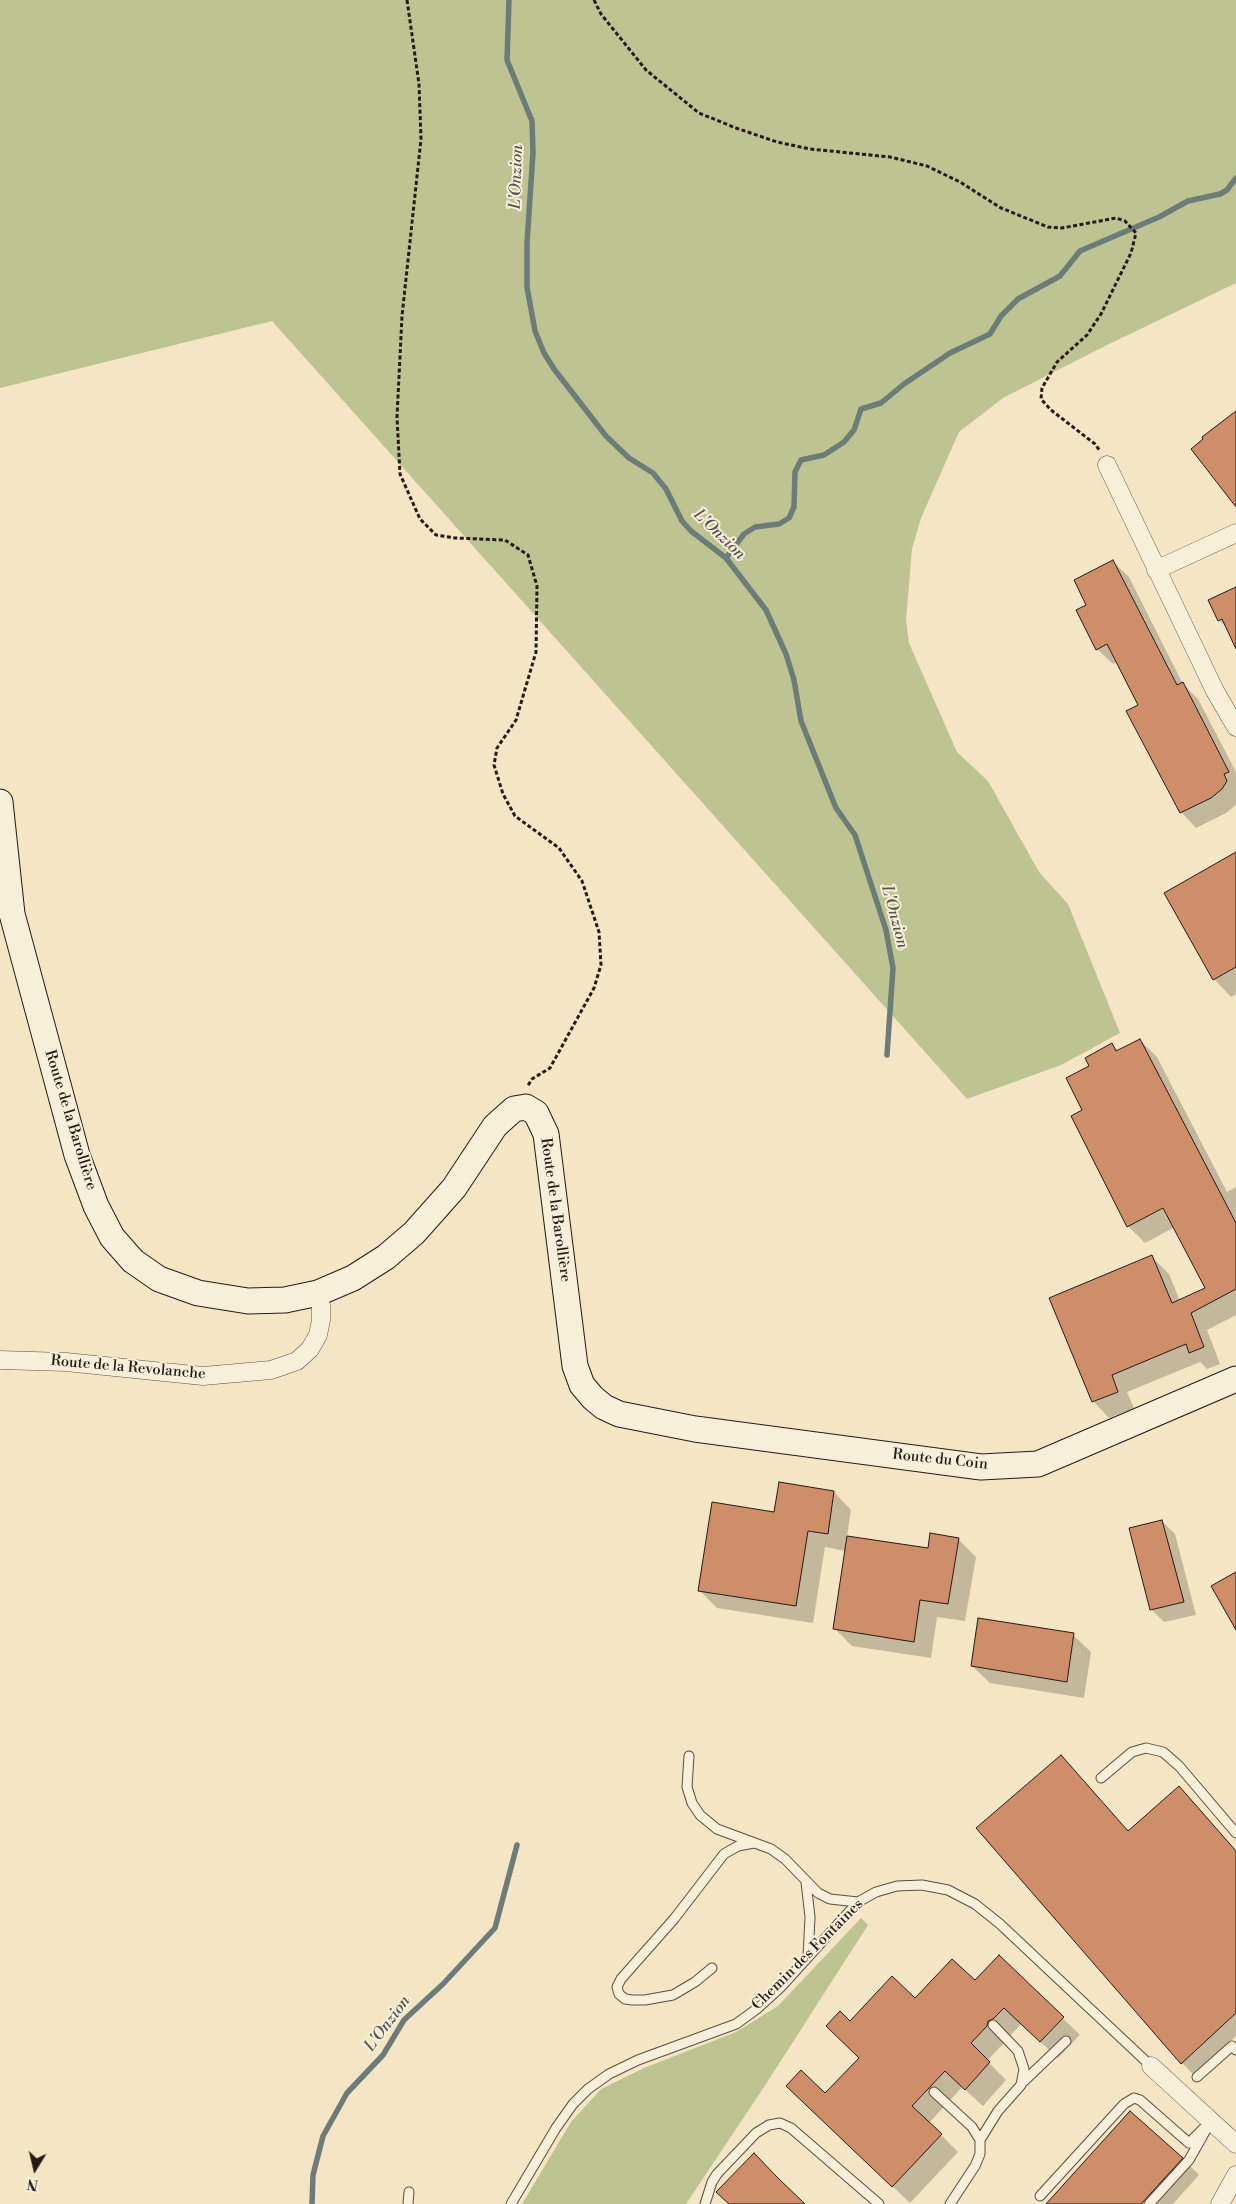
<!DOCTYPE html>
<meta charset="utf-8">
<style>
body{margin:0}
#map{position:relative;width:1236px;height:2204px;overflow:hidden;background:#f4e6c4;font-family:"Libre Bodoni",serif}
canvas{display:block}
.north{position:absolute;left:10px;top:2144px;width:50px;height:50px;-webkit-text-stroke:4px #f8efd9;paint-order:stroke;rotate:189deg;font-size:14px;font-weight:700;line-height:20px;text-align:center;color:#261a15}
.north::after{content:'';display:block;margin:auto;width:18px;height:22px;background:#261a15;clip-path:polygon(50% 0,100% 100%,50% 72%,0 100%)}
</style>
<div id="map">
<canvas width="1236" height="2204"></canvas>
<div class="north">N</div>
</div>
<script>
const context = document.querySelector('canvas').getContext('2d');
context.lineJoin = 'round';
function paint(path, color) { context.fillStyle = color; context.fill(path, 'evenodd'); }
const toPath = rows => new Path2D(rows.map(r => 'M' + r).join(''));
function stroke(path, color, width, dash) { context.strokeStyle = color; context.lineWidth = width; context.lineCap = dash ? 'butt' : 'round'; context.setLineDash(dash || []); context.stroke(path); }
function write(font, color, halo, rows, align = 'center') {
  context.font = font + ' "Libre Bodoni",serif'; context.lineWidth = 4; context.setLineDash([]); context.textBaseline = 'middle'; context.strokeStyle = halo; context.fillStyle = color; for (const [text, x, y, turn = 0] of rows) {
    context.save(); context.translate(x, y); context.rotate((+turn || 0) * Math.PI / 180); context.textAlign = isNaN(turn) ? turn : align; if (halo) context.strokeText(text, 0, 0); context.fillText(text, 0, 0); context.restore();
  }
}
paint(toPath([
 [0,0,1236,0,1236,283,1103,347,1003,398,959,432,921,518,912,549,906,620,909,643,957,752,988,781,1039,872,1068,904,1120,1033,1061,1065,967,1099,272,321,0,388],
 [861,1918,868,1925,764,2087,686,2204,522,2204,571,2122,601,2089,644,2068,736,2032,778,2006]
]), '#bdc492');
paint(toPath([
 [1113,562,1129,577,1183,684,1198,699,1236,772,1236,805,1226,813,1196,828,1181,812,1139,706,1117,662,1113,664,1097,649,1088,605],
 [1236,589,1236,645,1228,629,1219,620],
 [1236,853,1236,994,1231,997,1214,979],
 [1140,1040,1157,1057,1227,1192,1236,1187,1236,1315,1207,1330,1220,1364,1207,1369,1200,1362,1127,1392,1134,1408,1109,1418,1093,1401,1152,1257,1169,1274,1180,1301,1207,1289,1175,1227,1145,1243,1128,1226,1084,1111,1091,1066,1112,1045,1119,1051],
 [834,1492,851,1510,847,1537,929,1550,958,1539,976,1557,965,1621,937,1617,931,1658,852,1646,835,1629,846,1551,825,1547,813,1623,717,1608,699,1590,775,1513],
 [1162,1521,1175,1534,1196,1615,1164,1622,1151,1609],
 [1073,1635,1091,1652,1084,1698,990,1683,972,1666],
 [1179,1788,1236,1851,1236,2036,1194,2075,1182,2063,1128,1832],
 [999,1957,1080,2035,1058,2058,1021,2024,1010,2036,1005,2038,1004,2043,987,2061,1006,2080,983,2106,962,2087,929,2123,958,2152,910,2203,804,2103,825,2095,861,2058,850,2023,975,1982],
 [1182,2158,1199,2175,1173,2204,1048,2204]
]), '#0003');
stroke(toPath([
 [509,0,507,60,532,121,533,153,527,243,527,287,535,331,544,353,554,369,606,436,629,458,653,473,666,489,682,521,691,531,726,558,766,610,786,654,794,680,801,721,836,808,855,835,886,930,893,968,887,1055],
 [726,558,744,534,755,527,779,524,789,518,794,507,795,472,801,460,824,455,844,442,854,430,861,409,881,403,904,384,950,353,990,334,1001,316,1018,299,1060,276,1080,251,1159,217,1188,201,1220,194,1227,190,1236,178],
 [312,2204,313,2175,323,2136,347,2093,383,2055,404,2020,443,1984,495,1928,517,1845]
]), '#6e7c79', 5.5);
const building = toPath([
 [1236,411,1236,507,1191,449,1203,439,1202,437,1236,411],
 [1113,560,1177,685,1183,682,1229,772,1224,774,1227,781,1222,789,1211,798,1180,813,1126,711,1138,705,1107,644,1096,650,1076,610,1086,605,1074,580,1113,560],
 [1236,587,1236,649,1222,619,1218,621,1208,600,1236,587],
 [1236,852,1236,967,1213,980,1164,893,1236,852],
 [1140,1039,1236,1223,1236,1289,1191,1313,1204,1347,1189,1353,1186,1344,1112,1375,1118,1392,1092,1402,1049,1298,1152,1255,1172,1303,1205,1288,1163,1208,1127,1227,1071,1116,1082,1110,1066,1078,1089,1066,1085,1058,1112,1043,1116,1051,1140,1039],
 [779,1482,834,1491,828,1534,808,1531,796,1606,698,1591,712,1502,774,1512,779,1482],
 [1162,1520,1184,1602,1150,1610,1129,1528,1162,1520],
 [930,1533,959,1538,948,1604,920,1600,914,1642,833,1629,847,1536,928,1548,930,1533],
 [1236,1572,1236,1630,1211,1586,1236,1572],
 [978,1618,1074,1633,1067,1682,971,1666,978,1618],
 [1061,1755,1128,1831,1179,1786,1236,1851,1236,2013,1181,2064,976,1828,1061,1755],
 [999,1955,1064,2017,1040,2042,1004,2008,993,2019,988,2021,987,2026,971,2043,990,2062,965,2090,945,2071,912,2106,942,2134,892,2187,786,2086,801,2070,825,2093,859,2058,826,2026,840,2011,850,2021,892,1976,915,1998,952,1959,975,1980,999,1955],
 [1130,2111,1183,2158,1141,2204,1046,2204,1130,2111],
 [754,2153,777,2177,805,2204,729,2204,716,2192,754,2153]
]);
paint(building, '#cd8e69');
stroke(building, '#261a15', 1);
const service = toPath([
 [689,1756,687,1787,692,1803,700,1815,717,1829,771,1849,785,1859,818,1893,830,1899,858,1902],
 [1101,1778,1132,1752,1146,1748,1163,1752,1179,1766,1236,1833],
 [806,1882,810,1917,808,1957],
 [712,1968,695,1982,673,1995,645,2000,632,2000,625,1999,619,1994,617,1987,621,1979,674,1919,724,1854,738,1846,754,1843],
 [1197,2077,1232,2046,1236,2050],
 [1021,2084,1066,2041],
 [934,2092,972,2127,980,2140,980,2154,975,2166,950,2204],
 [980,2140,998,2111,1021,2085,1024,2069,1018,2051,993,2025],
 [1040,2196,1124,2104,1134,2098,1140,2100,1189,2143,1211,2121,1189,2160,1149,2204],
 [408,2204,409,2192],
 [511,2204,556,2128,573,2104,588,2089,609,2074,638,2060,736,2024,758,2008,780,1988,858,1902,876,1892,897,1886,922,1885,948,1890,975,1904,1000,1924,1151,2066],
 [705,2204,712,2182,717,2174,756,2133,769,2125,780,2123,791,2128,879,2204]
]);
const minor = toPath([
 [1107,465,1215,691,1236,727],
 [1156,570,1236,533],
 [0,1360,66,1362,203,1376,271,1370,297,1361,310,1349,318,1335,321,1320,321,1306,318,1293],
 [1151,2066,1236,2144],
 [1220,2204,1236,2175]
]);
const secondary = toPath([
 [0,802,12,914,77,1155,96,1206,112,1237,133,1261,159,1279,198,1293,248,1301,285,1300,318,1293,353,1278,386,1257,414,1233,454,1188,495,1126,514,1109,526,1107,536,1113,546,1134,575,1366,582,1385,593,1398,604,1407,619,1414,695,1429,981,1467,1038,1464,1236,1379]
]);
stroke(service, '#5a4d41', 11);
stroke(minor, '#5a4d41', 19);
stroke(secondary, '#261a15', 27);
stroke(toPath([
 [407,0,419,84,421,139,402,316,397,417,400,474,420,519,436,535,455,538,505,540,528,555,537,586,536,652,516,720,497,748,494,765,503,794,515,816,559,848,582,881,599,932,601,965,594,988,550,1068,532,1079,527,1087],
 [594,0,601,14,646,70,699,113,736,128,777,142,810,149,890,157,927,166,960,182,1001,208,1048,227,1062,228,1116,218,1125,221,1136,233,1131,253,1101,314,1087,335,1057,362,1042,388,1041,399,1051,410,1095,444,1100,451]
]), '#261a15', 3, [4, 2.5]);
stroke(service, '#f8efd9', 9);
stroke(minor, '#f8efd9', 18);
stroke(secondary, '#f8efd9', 25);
write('15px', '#261a15', '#f8efd9', [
 ["Route de la Barollière",70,1120,73],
 ["Route de la Barollière",555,1210,82],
 ["Route de la Revolanche",128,1368,5],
 ["Route du Coin",940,1460,6],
 ["Chemin des Fontaines",808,1955,-45]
]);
write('italic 16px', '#50534f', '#f8efd9', [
 ["L'Onzion",517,177,-88],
 ["L'Onzion",719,535,44],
 ["L'Onzion",894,917,75],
 ["L'Onzion",388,2024,-53]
]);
</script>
